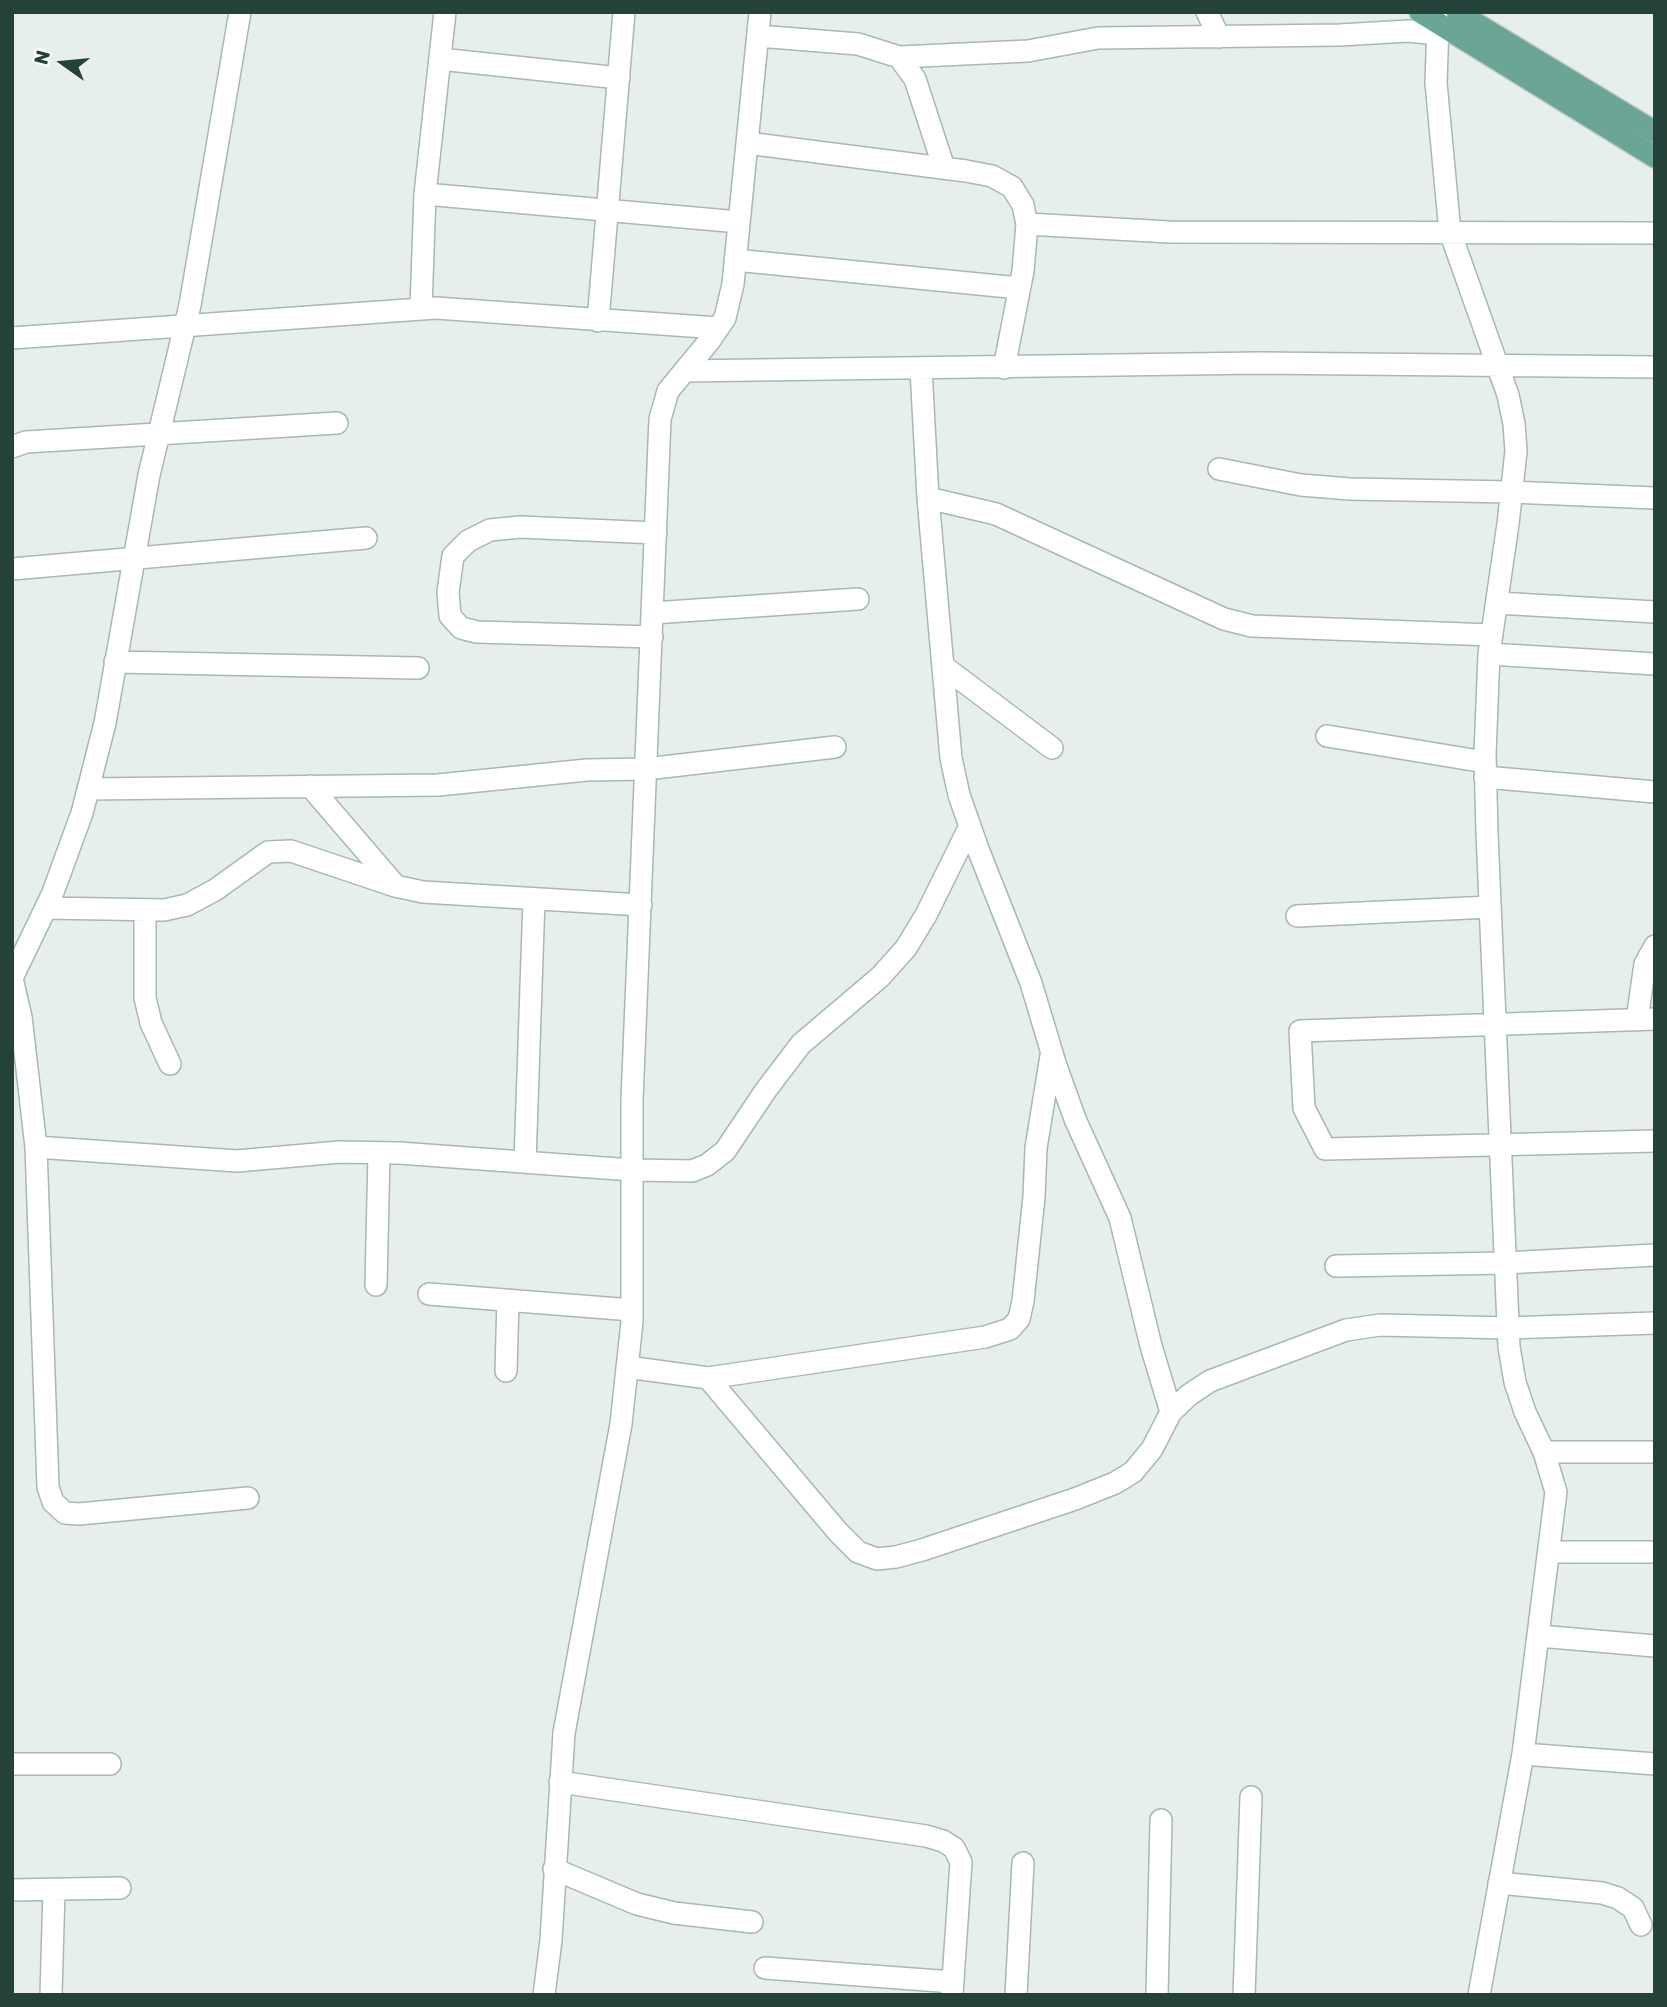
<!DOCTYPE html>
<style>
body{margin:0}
#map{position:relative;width:1667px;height:2007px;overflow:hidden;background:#e6efeb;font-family:Rubik,sans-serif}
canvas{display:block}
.frame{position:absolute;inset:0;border:14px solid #24423a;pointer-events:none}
.north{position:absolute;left:28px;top:28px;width:70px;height:70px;-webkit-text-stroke:5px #f7fbf9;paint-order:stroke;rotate:285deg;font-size:19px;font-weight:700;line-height:28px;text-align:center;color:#24423a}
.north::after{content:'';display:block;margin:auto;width:24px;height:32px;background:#24423a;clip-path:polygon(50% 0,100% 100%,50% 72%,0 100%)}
</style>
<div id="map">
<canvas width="1667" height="2007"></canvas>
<div class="frame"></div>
<div class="north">N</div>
</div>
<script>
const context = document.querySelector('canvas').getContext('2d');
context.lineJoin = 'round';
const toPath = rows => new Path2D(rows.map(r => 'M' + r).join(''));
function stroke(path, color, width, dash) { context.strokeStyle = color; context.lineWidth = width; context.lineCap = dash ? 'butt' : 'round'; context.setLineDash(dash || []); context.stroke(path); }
const minor = toPath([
 [1207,12,1219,37],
 [1444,12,1438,24,1436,83,1450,232,1508,395,1514,424,1516,451,1508,524,1489,654,1485,754,1487,833,1509,1347,1515,1382,1525,1412,1544,1452,1556,1492,1523,1754,1479,1995],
 [758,36,858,44,899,57,915,79,944,168],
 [899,57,1028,51,1098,38,1340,35,1408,31,1439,34],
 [440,59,619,78],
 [747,143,966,171,992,176,1012,187,1023,205,1027,224,1023,271,1004,368],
 [425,194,739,222],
 [1027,224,1169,232,1655,233],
 [735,260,1019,288],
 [421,308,425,194,445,12],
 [598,321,624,12],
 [12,338,436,308,718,328],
 [921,369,928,498,951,758,959,795,978,849,1031,983,1055,1063,1075,1119,1120,1218,1151,1346,1171,1412],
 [684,371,1259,363,1655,367],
 [12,447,26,442,337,423],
 [1219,469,1301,485,1350,489,1511,492,1655,498],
 [928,498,996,514,1224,619,1252,626,1492,635],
 [12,569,366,538],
 [1497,603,1655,612],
 [653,613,858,599],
 [652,637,477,632,461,628,450,616,448,592,453,556,468,541,490,530,520,527,656,533],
 [1489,654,1655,664],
 [115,662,418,668],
 [943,666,1052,748],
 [1327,736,1485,762],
 [1485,777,1655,792],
 [310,786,394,884],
 [88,789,438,785,587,770,646,769,835,747],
 [46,908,164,910,187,905,215,890,268,852,291,851,395,886,423,892,641,905],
 [145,910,145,998,151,1023,170,1064],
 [1297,916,1490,907],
 [12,978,52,895,82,813,105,723,149,475,190,305,240,12],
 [12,978,21,1017,36,1147,48,1487,53,1502,65,1513,79,1514,248,1498],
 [1655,1019,1300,1031,1304,1108,1325,1149,1655,1141],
 [1637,1020,1645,964,1655,946],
 [36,1147,237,1161,339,1152,399,1153,632,1170,692,1171,707,1165,725,1151,766,1090,801,1044,880,977,906,948,926,915,970,826],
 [525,1162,534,899],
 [1336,1266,1505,1263,1655,1255],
 [376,1285,379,1153],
 [429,1294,632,1310],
 [627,1367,708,1378,985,1337,1010,1329,1019,1319,1023,1301,1034,1197,1036,1148,1051,1056],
 [506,1371,508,1300],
 [708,1378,838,1532,858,1552,877,1559,896,1557,922,1550,1075,1499,1115,1483,1133,1472,1152,1449,1171,1412,1189,1395,1210,1381,1346,1330,1380,1325,1508,1328,1655,1323],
 [1544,1452,1655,1452],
 [1550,1552,1655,1552],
 [1539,1636,1655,1646],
 [1523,1754,1655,1764],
 [12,1764,110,1764],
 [560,1782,926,1836,943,1841,954,1848,961,1862,952,1995],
 [554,1869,637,1904,674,1913,752,1922],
 [1499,1883,1602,1893,1618,1898,1633,1908,1641,1925],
 [12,1890,120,1888],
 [765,1968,953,1982],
 [51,1995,54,1890],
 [544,1995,551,1940,564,1733,621,1424,632,1322,632,1100,660,419,668,391,710,340,725,318,733,284,760,12],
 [1016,1995,1023,1863],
 [1157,1995,1161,1820],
 [1244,1995,1251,1797]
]);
const major = toPath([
 [1420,12,1655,157],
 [1457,12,1655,132]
]);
stroke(minor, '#a8b8b2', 24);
stroke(major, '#c2cac8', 24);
stroke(minor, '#fff', 21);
stroke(major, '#6aa596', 21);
</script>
